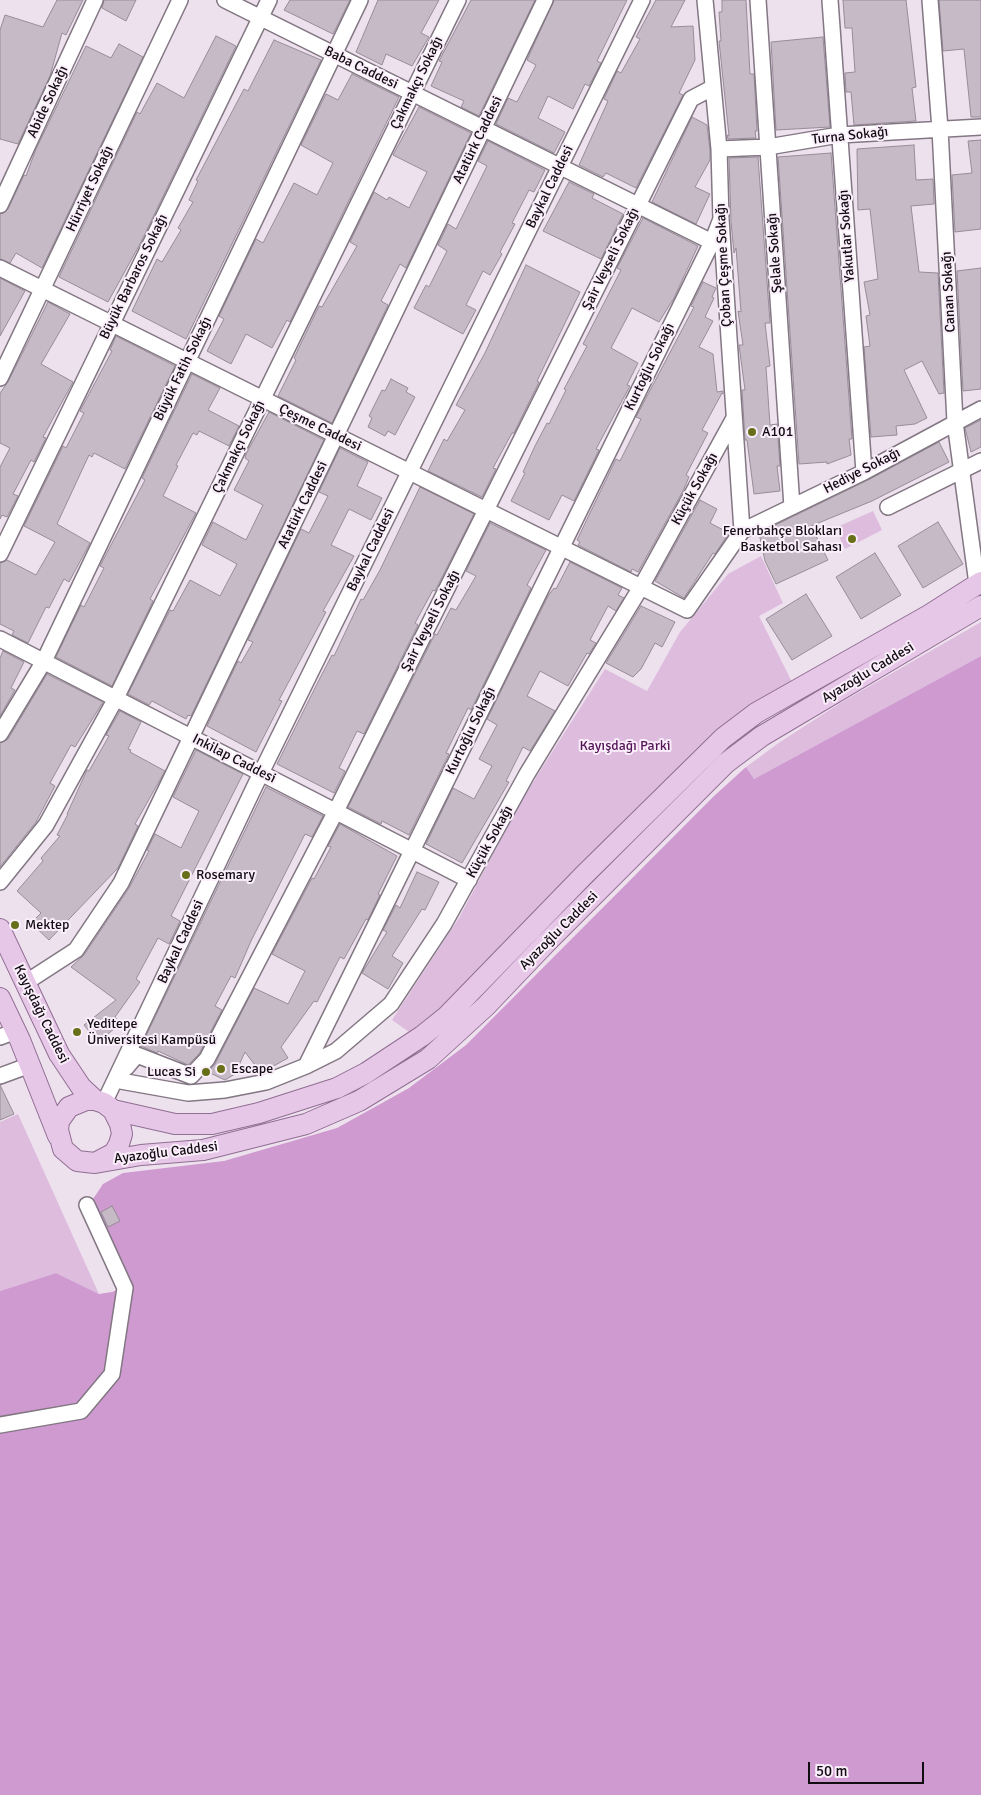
<!DOCTYPE html>
<meta charset="utf-8">
<style>
body{margin:0}
#map{position:relative;width:981px;height:1795px;overflow:hidden;background:#eee1ee;font-family:Signika,sans-serif}
canvas{display:block}
.scale{position:absolute;left:808px;top:1762px;width:116px;height:22px;box-sizing:border-box;border:2px solid #100c10;border-top:0;padding-left:6px;font-size:15px;line-height:18px;white-space:nowrap;color:#100c10;-webkit-text-stroke:4px #fbeefb;paint-order:stroke}
</style>
<div id="map">
<canvas width="981" height="1795"></canvas>
<div class="scale">50 m</div>
</div>
<script>
const context = document.querySelector('canvas').getContext('2d');
context.lineJoin = 'round';
function paint(path, color) { context.fillStyle = color; context.fill(path, 'evenodd'); }
const toPath = rows => new Path2D(rows.map(r => 'M' + r).join(''));
function stroke(path, color, width, dash) { context.strokeStyle = color; context.lineWidth = width; context.lineCap = dash ? 'butt' : 'round'; context.setLineDash(dash || []); context.stroke(path); }
function write(font, color, halo, rows, align = 'center') {
  context.font = font + ' Signika,sans-serif'; context.lineWidth = 4; context.setLineDash([]); context.textBaseline = 'middle'; context.strokeStyle = halo; context.fillStyle = color; for (const [text, x, y, turn = 0] of rows) {
    context.save(); context.translate(x, y); context.rotate((+turn || 0) * Math.PI / 180); context.textAlign = isNaN(turn) ? turn : align; if (halo) context.strokeText(text, 0, 0); context.fillText(text, 0, 0); context.restore();
  }
}
paint(toPath([
 [873,511,882,530,845,549,835,528],
 [761,556,783,603,759,616,792,682,456,997,409,1032,392,1020,459,918,521,801,605,669,647,691,680,632,728,574],
 [981,622,981,656,754,779,746,767,780,742,842,702],
 [18,1114,99,1294,56,1273,0,1291,0,1122]
]), '#ddbcde');
paint(toPath([
 [981,656,981,1795,0,1795,0,1291,56,1273,99,1294,112,1292,128,1286,89,1205,103,1184,123,1173,224,1161,337,1128,409,1088,466,1045,713,797,746,767,754,779]
]), '#ce9ad0');
const building = toPath([
 [57,0,83,0,66,35,62,33,50,76,18,144,0,139,0,30,5,15,43,27,57,0],
 [104,0,136,0,126,21,102,8,104,0],
 [290,0,350,0,333,34,284,10,290,0],
 [378,0,439,0,421,33,429,37,412,66,386,54,382,65,356,52,378,0],
 [471,0,535,0,479,116,461,107,464,101,431,86,442,62,439,61,471,0],
 [554,0,627,0,597,61,601,63,589,86,585,84,573,109,548,96,538,118,565,132,554,153,496,124,508,98,517,102,536,65,527,60,554,0],
 [656,0,685,0,671,27,693,26,695,60,679,93,683,95,636,188,606,173,603,177,579,165,608,101,604,99,617,71,621,73,640,39,636,37,656,0],
 [722,0,746,0,750,74,754,74,757,131,755,131,756,138,728,139,727,135,729,136,719,41,721,41,719,12,722,12,722,0],
 [843,0,906,0,916,87,912,88,916,121,854,125,851,92,846,92,845,73,855,72,852,28,845,28,843,0],
 [939,0,981,0,981,117,971,117,964,49,943,51,939,0],
 [216,36,236,46,140,244,108,302,59,277,137,112,140,114,157,83,184,98,216,36],
 [823,37,830,127,776,130,771,42,823,37],
 [274,40,321,60,186,339,132,311,157,259,162,262,181,230,178,228,193,202,189,200,198,181,196,180,244,89,248,91,274,40],
 [119,44,143,57,42,268,16,253,10,263,0,259,0,214,8,209,24,175,26,176,36,149,86,46,111,58,119,44],
 [352,74,399,97,290,322,287,320,272,348,246,334,231,364,207,351,224,319,219,316,256,239,263,243,294,183,317,195,333,163,301,145,326,94,338,100,352,74],
 [419,107,471,133,406,268,400,264,381,301,388,305,332,423,278,396,296,360,294,358,319,306,322,307,357,246,350,242,374,192,387,200,389,197,409,208,427,172,393,155,419,107],
 [692,117,707,125,710,150,710,160,695,187,710,194,696,224,652,202,692,117],
 [981,140,981,229,955,232,952,175,972,173,968,141,981,140],
 [488,141,545,170,534,192,529,190,512,223,515,224,500,252,502,254,490,275,483,271,466,305,476,310,463,334,414,308,426,285,429,287,447,251,438,245,448,224,456,229,487,166,478,161,488,141],
 [914,145,916,180,933,179,934,204,911,206,919,272,938,273,944,393,939,394,922,361,904,370,927,418,915,424,896,426,897,435,871,437,864,347,870,346,866,316,870,315,864,282,878,279,870,209,858,210,857,149,914,145],
 [831,153,852,439,849,439,851,455,827,464,827,462,799,464,778,157,831,153],
 [758,157,770,323,765,323,770,366,766,367,770,425,777,424,780,466,777,466,780,491,754,494,747,440,745,440,742,390,745,390,739,345,743,345,738,311,741,312,736,248,734,253,731,222,729,158,758,157],
 [569,182,594,194,592,198,623,214,601,259,543,231,569,182],
 [643,218,698,246,674,298,659,322,632,308,611,348,638,363,627,385,630,386,596,449,599,450,574,501,562,495,549,520,511,501,525,473,523,472,535,446,547,423,549,424,566,390,564,389,587,346,583,344,621,270,617,268,643,218],
 [526,265,580,292,537,381,539,382,514,433,512,433,493,468,496,469,482,497,428,471,444,439,447,441,465,410,456,405,485,353,526,265],
 [981,268,981,389,963,391,957,271,981,268],
 [0,278,25,291,0,336,0,278],
 [703,282,716,288,712,297,714,298,705,317,713,321,699,347,713,354,717,392,723,391,723,394,722,393,702,430,708,433,686,475,689,477,683,491,638,572,632,569,631,572,578,545,580,542,577,540,616,459,620,461,641,419,636,417,694,307,691,306,703,282],
 [48,302,70,314,41,364,73,382,43,437,46,438,34,462,31,460,13,494,18,496,7,517,2,515,0,519,0,467,10,448,0,443,0,393,8,382,48,302],
 [116,336,175,366,125,469,94,453,92,457,89,455,57,524,90,543,69,582,64,579,49,608,46,607,28,643,12,635,14,631,0,624,0,563,7,560,36,575,55,542,24,526,63,446,66,448,84,413,80,411,112,351,110,350,116,336],
 [192,374,220,388,208,410,239,426,229,446,199,431,197,435,193,433,176,465,178,466,163,496,196,513,150,599,153,601,112,686,56,657,81,605,84,607,104,568,100,566,145,480,142,478,192,374],
 [391,379,408,388,406,392,415,397,395,435,388,431,385,436,368,427,372,418,369,416,382,390,385,391,391,379],
 [269,412,324,440,191,716,188,715,186,719,152,701,149,705,128,694,170,610,173,611,190,580,220,596,237,564,202,545,213,522,246,540,247,538,263,505,234,490,249,461,245,458,246,454,269,412],
 [981,420,981,447,971,452,965,428,981,420],
 [939,442,949,462,872,501,811,526,828,560,776,584,765,561,759,533,868,480,939,442],
 [340,448,368,462,357,486,382,498,371,520,349,509,331,545,354,556,323,611,326,612,279,700,282,701,256,752,207,726,238,661,241,663,253,642,248,640,301,529,309,533,328,496,319,492,340,448],
 [420,487,474,514,435,591,433,590,415,623,418,625,364,734,357,731,339,768,345,771,334,793,277,764,320,678,332,655,334,656,361,599,363,600,380,570,420,487],
 [700,500,717,509,710,523,729,533,715,554,713,553,684,598,655,581,700,500],
 [938,522,963,564,923,588,898,546,938,522],
 [490,523,546,550,527,585,531,588,471,710,468,708,446,753,449,754,409,835,382,821,381,824,348,807,435,634,437,635,451,608,456,610,476,576,466,571,490,523],
 [875,553,901,595,861,619,836,577,875,553],
 [570,562,622,588,618,595,624,598,616,611,608,606,590,640,596,643,589,654,587,653,568,686,540,671,527,696,555,711,530,751,523,747,506,781,509,782,462,863,426,844,453,788,474,799,492,766,479,759,497,725,487,719,548,596,554,588,556,589,570,562],
 [806,594,832,636,792,660,766,619,806,594],
 [641,606,675,622,662,647,655,643,641,669,633,677,606,663,641,606],
 [3,651,24,662,11,688,15,690,0,716,0,658,3,651],
 [47,674,103,702,75,747,71,745,50,783,55,786,36,822,0,867,0,743,8,739,47,674],
 [120,711,141,722,128,749,131,750,130,752,165,771,135,824,138,826,118,868,49,940,31,923,41,913,17,891,43,861,41,858,60,836,57,835,68,814,67,814,87,770,89,771,109,736,106,735,120,711],
 [196,750,243,774,171,916,180,921,171,940,169,944,158,938,136,979,140,982,115,1017,120,1024,98,1042,84,1025,116,1000,71,967,84,955,129,888,149,851,147,850,155,834,181,848,199,811,173,797,196,750],
 [266,787,323,816,312,837,305,834,251,941,235,978,231,976,215,1006,222,1010,199,1054,188,1065,158,1051,157,1053,141,1046,266,787],
 [340,824,397,856,378,894,380,895,368,920,366,919,344,959,340,957,317,1002,314,1001,281,1047,288,1058,261,1073,245,1052,235,1074,225,1080,208,1072,215,1064,254,988,288,1004,305,971,272,954,312,878,314,879,331,847,328,846,340,824],
 [417,872,439,882,425,910,422,909,392,956,403,963,388,989,362,973,387,932,383,930,396,905,400,908,417,872],
 [0,1085,14,1114,0,1120,0,1085],
 [112,1206,120,1221,108,1227,101,1212,112,1206]
]);
paint(building, '#c7bac7');
stroke(building, '#978c98', 1);
const minor = toPath([
 [225,0,712,242],
 [705,0,719,149,721,219,742,531],
 [758,0,792,507],
 [830,0,864,472],
 [930,0,940,129,955,422,977,584],
 [719,149,768,147,839,135,981,127],
 [0,205,95,0],
 [0,268,687,610,742,531],
 [0,378,180,0],
 [888,507,981,461],
 [742,531,864,472,981,409],
 [0,554,269,0],
 [0,639,469,880],
 [0,734,44,661,360,0],
 [0,882,46,825,116,698,458,0],
 [25,983,76,950,121,883,545,0],
 [0,1037,16,1031],
 [306,1066,712,242,721,219],
 [126,1068,137,1055,191,1076,207,1059,336,811,691,99,712,88],
 [0,1076,30,1065],
 [115,1080,188,1093,225,1090,266,1082,306,1066,336,1051,391,1004,444,924,527,774,641,587,734,418],
 [104,1103,261,773,642,0],
 [0,1425,81,1411,112,1374,125,1288,87,1205]
]);
const major = toPath([
 [0,929,59,1054,81,1087,95,1100,104,1103,113,1110,175,1124,212,1124,259,1113,337,1088,366,1073,422,1036,447,1016,584,875,723,738,756,713,929,615,981,582],
 [0,998,20,1040,58,1136],
 [95,1100,86,1100,69,1107,59,1121,58,1130,63,1149,77,1161,95,1163,114,1153,119,1144,122,1134,120,1124,113,1110],
 [95,1163,141,1155,203,1150,306,1124,359,1101,428,1059,486,1006,547,942,726,763,762,736,981,606]
]);
stroke(minor, '#827783', 18);
stroke(major, '#916e93', 22);
stroke(minor, '#fff', 15);
stroke(major, '#e6c7e8', 20);
for (const [x, y, r, color] of [
 [752,432,5,"#677018"],
 [852,539,5,"#677018"],
 [186,875,5,"#677018"],
 [15,925,5,"#677018"],
 [77,1032,5,"#677018"],
 [221,1069,5,"#677018"],
 [206,1072,5,"#677018"]
]) { const dot = new Path2D(); dot.arc(x, y, r, 0, 2 * Math.PI); context.fillStyle = color; context.fill(dot); stroke(dot, '#fbeefb', 2); }
write('14px', '#100c10', '#fbeefb', [
 ["Baba Caddesi",361,68,26],
 ["Çakmakçı Sokağı",417,83,-64],
 ["Abide Sokağı",48,102,-65],
 ["Turna Sokağı",850,136,-6],
 ["Atatürk Caddesi",478,140,-64],
 ["Baykal Caddesi",550,187,-64],
 ["Hürriyet Sokağı",90,189,-65],
 ["Yakutlar Sokağı",847,236,-94],
 ["Şelale Sokağı",775,253,-94],
 ["Şair Veyseli Sokağı",611,259,-64],
 ["Çoban Çeşme Sokağı",724,265,-93],
 ["Büyük Barbaros Sokağı",134,277,-64],
 ["Canan Sokağı",949,292,-93],
 ["Kurtoğlu Sokağı",650,367,-64],
 ["Büyük Fatih Sokağı",183,369,-64],
 ["Çeşme Caddesi",320,428,26],
 ["Çakmakçı Sokağı",239,447,-64],
 ["Hediye Sokağı",862,471,-27],
 ["Küçük Sokağı",695,489,-61],
 ["Atatürk Caddesi",303,505,-64],
 ["Baykal Caddesi",371,550,-64],
 ["Şair Veyseli Sokağı",431,621,-63],
 ["Ayazoğlu Caddesi",868,673,-31],
 ["Kurtoğlu Sokağı",471,731,-64],
 ["Inkilap Caddesi",234,759,27],
 ["Küçük Sokağı",490,842,-61],
 ["Ayazoğlu Caddesi",559,931,-45],
 ["Baykal Caddesi",181,942,-65],
 ["Kayışdağı Caddesi",41,1014,64],
 ["Ayazoğlu Caddesi",166,1153,-7]
]);
write('14px', '#100c10', '#fbeefb', [
 ["A101",762,432],
 ["Fenerbahçe Blokları",842,531,"right"],
 ["Basketbol Sahası",842,547,"right"],
 ["Rosemary",196,875],
 ["Mektep",25,925],
 ["Yeditepe",87,1024],
 ["Üniversitesi Kampüsü",87,1040],
 ["Escape",231,1069],
 ["Lucas Si",196,1072,"right"]
], 'left');
write('14px', '#531457', '#fbeefb', [
 ["Kayışdağı Parki",625,746]
]);
</script>
